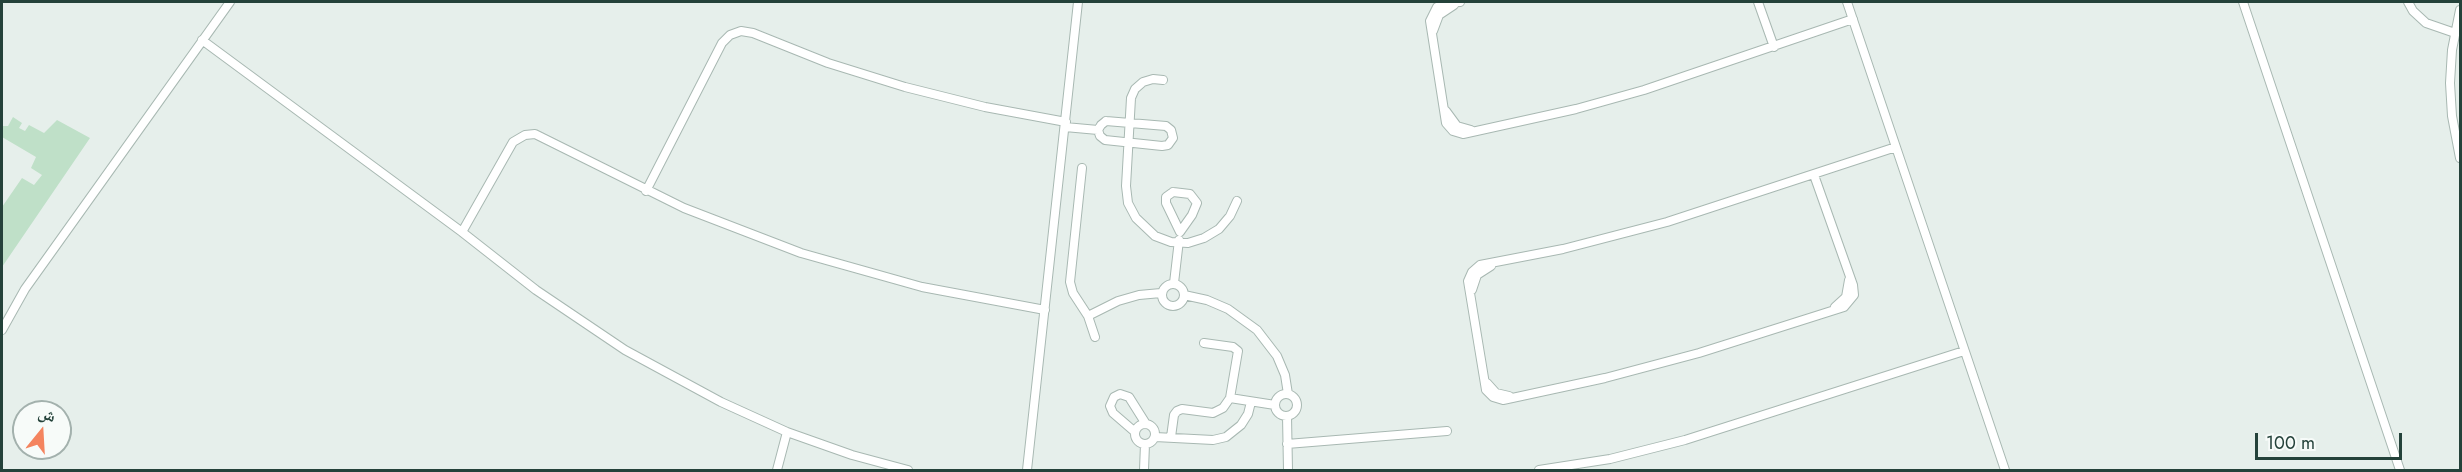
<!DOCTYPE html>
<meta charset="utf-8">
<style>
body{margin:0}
#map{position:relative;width:2462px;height:472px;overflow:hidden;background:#e6efeb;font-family:Jost,"Noto Naskh Arabic",sans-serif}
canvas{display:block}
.frame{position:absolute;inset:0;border:3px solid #24423a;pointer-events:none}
.north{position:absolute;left:12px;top:400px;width:60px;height:60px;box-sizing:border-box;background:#f7fbf9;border:2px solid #a3b1ad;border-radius:50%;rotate:18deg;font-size:16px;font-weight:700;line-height:24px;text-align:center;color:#24423a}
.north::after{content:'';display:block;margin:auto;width:21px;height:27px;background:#f4845f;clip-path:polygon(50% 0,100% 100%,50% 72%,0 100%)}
.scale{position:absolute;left:2255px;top:433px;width:147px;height:27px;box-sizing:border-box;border:3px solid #24423a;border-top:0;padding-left:8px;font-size:18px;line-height:21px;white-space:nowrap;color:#24423a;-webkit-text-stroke:4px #f7fbf9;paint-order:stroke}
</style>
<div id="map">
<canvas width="2462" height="472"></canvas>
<div class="frame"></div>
<div class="north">ش</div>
<div class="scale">100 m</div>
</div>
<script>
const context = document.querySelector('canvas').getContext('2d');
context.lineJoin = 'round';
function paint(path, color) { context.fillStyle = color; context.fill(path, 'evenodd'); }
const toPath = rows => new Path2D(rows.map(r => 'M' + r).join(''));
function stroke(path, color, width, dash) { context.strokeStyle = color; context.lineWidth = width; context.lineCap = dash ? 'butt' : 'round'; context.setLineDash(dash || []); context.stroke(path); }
paint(toPath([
 [13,117,22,123,19,128,25,131,29,125,44,133,57,120,90,138,2,267,2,207,22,178,34,185,42,175,31,168,36,157,2,137,2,126,8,126]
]), '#bfe0c8');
const street = toPath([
 [1460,2,1447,3,1437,7,1430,21,1446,123,1453,131,1463,134,1576,109,1644,90,1853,19],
 [1758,2,1774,47],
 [1847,2,2005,470],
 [2243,2,2400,470],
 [2408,2,2413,11,2426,23,2455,33],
 [2460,10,2452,50,2450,83,2452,116,2460,158],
 [1433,31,1439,15,1454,5],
 [202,40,462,232,536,290,625,350,721,402,787,432,852,455,908,470],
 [1163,80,1153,79,1143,82,1135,89,1131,98,1126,186,1128,203,1136,218,1155,236,1171,242,1188,243,1204,238,1219,229,1230,216,1237,201],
 [1446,111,1457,126,1471,130],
 [1106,121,1166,126,1171,130,1173,138,1168,145,1162,146,1105,140,1100,136,1098,130,1101,125,1106,121],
 [1065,127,1098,130],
 [1082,168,1070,282,1073,293,1088,316,1095,337],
 [1814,175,1853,285,1854,295,1844,307,1699,353,1605,378,1503,400,1493,397,1486,390,1468,281,1472,272,1480,265,1563,249,1667,222,1896,147],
 [646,191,722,43,730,35,741,31,753,33,828,63,905,87,985,107,1066,122],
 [1173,192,1190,194,1197,203,1192,215,1180,232,1166,203,1166,197,1173,192],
 [462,232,513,142,525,135,535,134,684,208,801,253,922,287,1045,310],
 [1174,283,1179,240],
 '1162 295a11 11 0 1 1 22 0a11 11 0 1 1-22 0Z',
 [1472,290,1477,275,1491,266],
 [1184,295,1207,300,1228,309,1257,330,1277,356,1285,375,1288,394],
 [1835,307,1846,297,1849,280],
 [1088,316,1118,301,1139,295,1161,293],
 [2,330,25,289,230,2],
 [1487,383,1496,393,1509,396],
 '1275 405a11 11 0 1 1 22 0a11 11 0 1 1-22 0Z',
 [1230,398,1275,405],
 [1287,416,1288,470],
 '1135 434a10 10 0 1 1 20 0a10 10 0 1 1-20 0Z',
 [1135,432,1113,413,1110,406,1114,397,1120,394,1129,397,1146,424],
 [1155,437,1213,440,1226,437,1241,425,1248,414,1251,402],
 [1171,437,1174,415,1177,411,1182,409,1213,413,1223,408,1230,398,1238,351,1233,347,1204,343],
 [1287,444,1447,431],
 [777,470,787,432],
 [1027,470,1078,2],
 [1144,470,1145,444],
 [1539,470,1610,459,1685,440,1964,351]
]);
stroke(street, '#a8b8b2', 10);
stroke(street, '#fff', 8);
</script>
